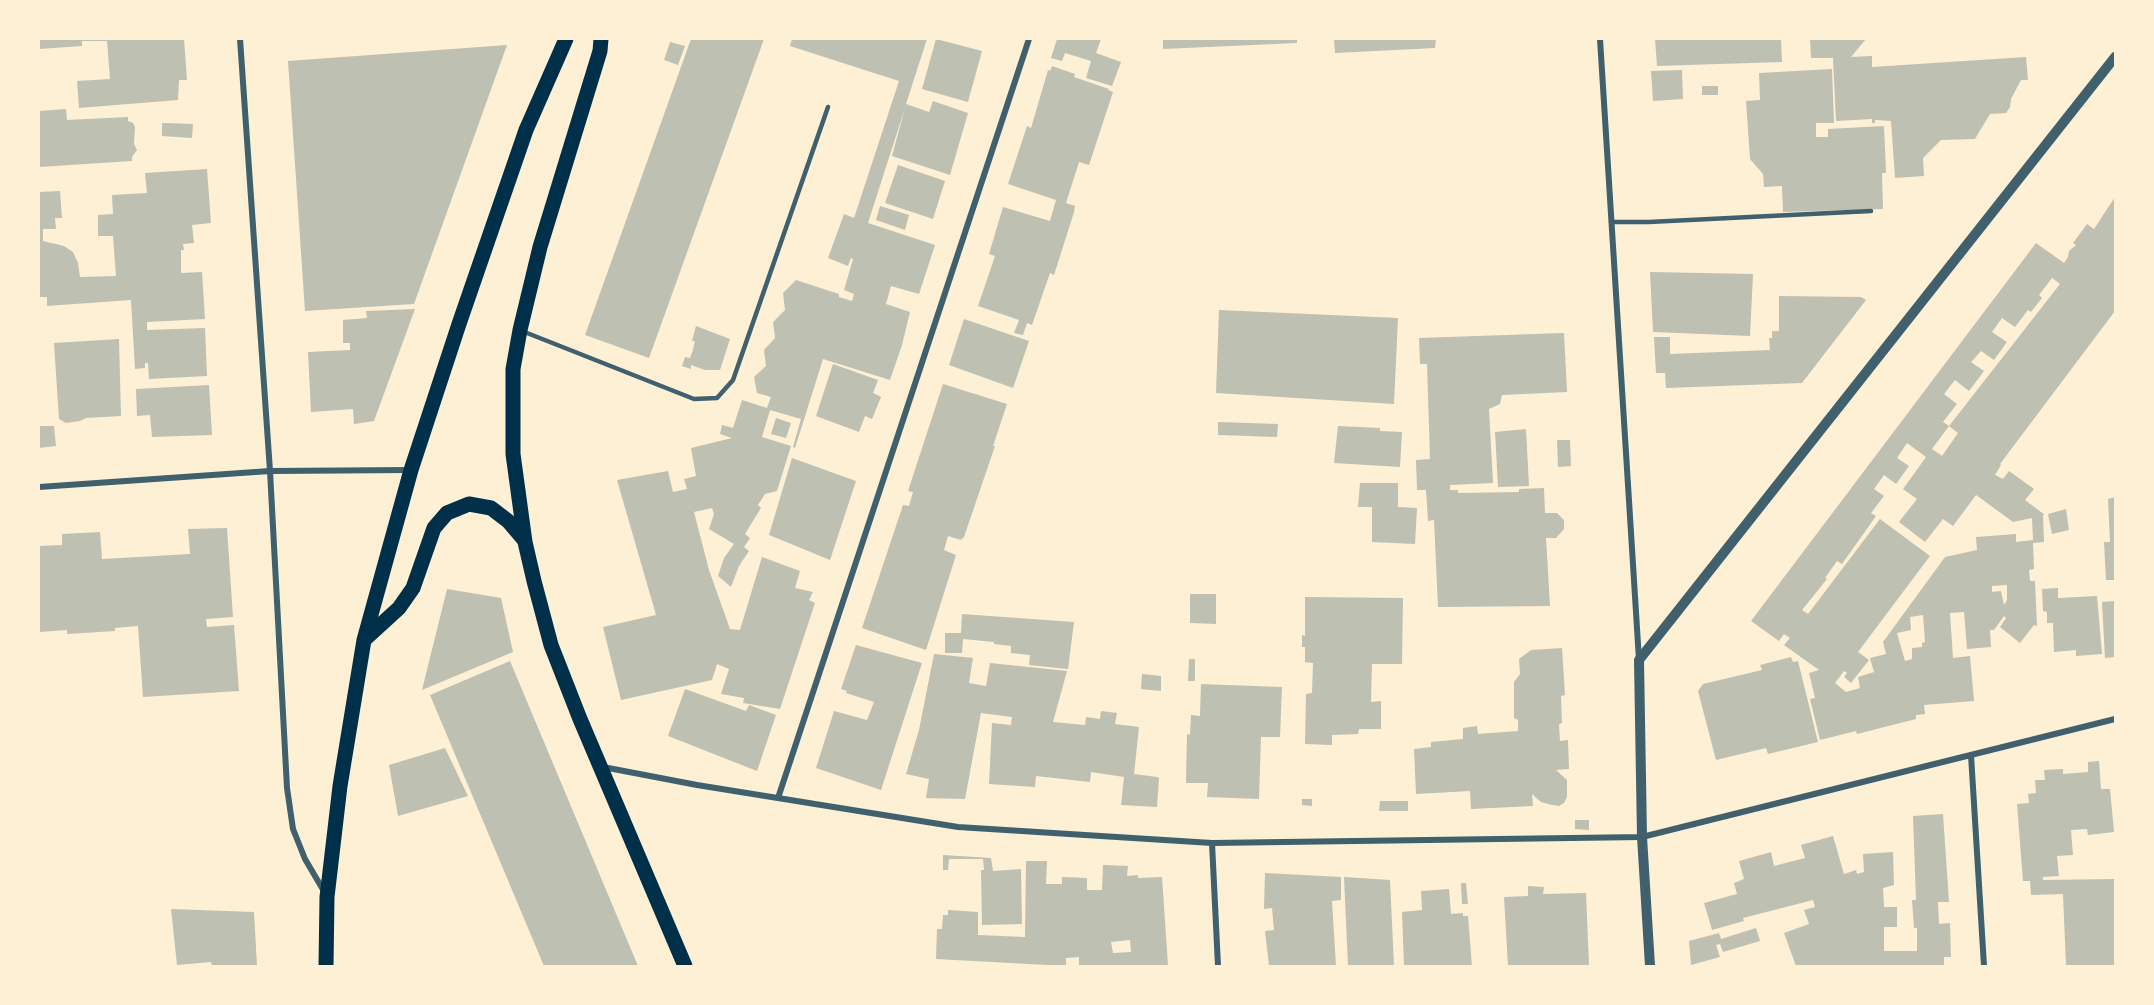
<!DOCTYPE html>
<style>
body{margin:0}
#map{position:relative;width:2154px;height:1005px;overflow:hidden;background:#fdf0d5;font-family:Ubuntu,sans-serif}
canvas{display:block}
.frame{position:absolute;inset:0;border:40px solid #fdf0d5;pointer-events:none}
</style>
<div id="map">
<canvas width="2154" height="1005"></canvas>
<div class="frame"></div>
</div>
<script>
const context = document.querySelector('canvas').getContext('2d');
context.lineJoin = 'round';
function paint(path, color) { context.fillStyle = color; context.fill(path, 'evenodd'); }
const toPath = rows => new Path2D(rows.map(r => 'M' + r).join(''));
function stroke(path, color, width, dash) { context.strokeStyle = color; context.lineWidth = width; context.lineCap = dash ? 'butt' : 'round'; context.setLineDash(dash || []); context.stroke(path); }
paint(toPath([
 [39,39,184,39,187,80,179,80,178,100,79,108,77,81,110,79,107,41,82,41,82,46,39,49],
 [691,39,764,39,649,358,585,335],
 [792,39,927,39,906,104,929,112,933,101,968,113,950,175,892,156,905,108,868,223,935,245,919,294,891,286,886,304,910,312,902,345,890,380,823,359,795,448,793,447,801,419,770,410,762,437,791,446,777,491,765,494,758,505,761,508,745,534,750,538,744,547,749,551,739,566,731,587,718,576,724,558,734,544,709,529,714,514,712,508,694,512,709,570,730,629,740,630,762,557,800,571,795,588,813,592,809,600,815,603,780,709,743,703,744,698,721,694,729,669,717,664,712,680,621,700,603,627,656,615,617,480,668,471,673,492,687,489,684,479,696,476,691,448,732,438,720,434,722,425,733,428,742,400,767,408,771,397,757,393,754,377,766,366,764,350,775,338,773,322,785,310,783,293,796,280,839,294,839,297,852,301,854,294,844,290,853,259,851,258,848,266,828,258,844,214,854,218,899,81,790,46],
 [936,39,982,51,968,102,922,89],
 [1057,39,1101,39,1096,53,1121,62,1112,86,1086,78,1091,61,1065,53,1062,61,1051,58],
 [1163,39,1297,39,1297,43,1163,49],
 [1334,39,1436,39,1435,48,1335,53],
 [1655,39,1781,39,1782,62,1657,66],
 [1810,39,1866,39,1851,57,1872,56,1872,67,2026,57,2028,80,2021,80,2011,99,2010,107,2006,113,1990,114,1975,139,1941,140,1923,158,1924,176,1895,178,1891,121,1875,120,1875,123,1872,123,1872,119,1836,121,1833,58,1811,58],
 [670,42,685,46,678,65,664,60],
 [507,45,414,304,305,311,288,61],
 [1052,66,1075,74,1074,77,1109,89,1108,90,1113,92,1089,165,1079,162,1066,203,1075,206,1074,212,1054,275,1050,273,1032,325,1027,323,1023,335,1014,333,1019,320,978,306,995,256,989,254,1003,207,1050,221,1056,200,1008,184,1027,126,1031,128,1048,70,1050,71],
 [1832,69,1834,123,1816,123,1816,137,1828,137,1828,129,1884,126,1886,173,1882,173,1883,209,1783,212,1782,186,1764,187,1763,174,1750,159,1746,101,1760,100,1759,73],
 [1682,70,1683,99,1653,101,1651,71],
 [1702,86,1718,86,1718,95,1702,95],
 [66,109,67,120,128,117,128,121,133,123,135,127,134,144,137,150,132,157,132,161,39,167,39,111],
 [162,123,193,124,192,138,162,136],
 [898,165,945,181,933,219,885,203],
 [207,169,211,223,192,225,194,243,183,244,184,250,181,250,181,273,202,272,205,319,147,322,147,330,205,328,207,376,149,379,148,363,145,363,145,368,135,369,131,300,47,306,47,297,39,297,39,192,60,191,62,218,55,218,56,229,43,229,43,241,64,246,73,252,78,263,80,277,116,276,113,236,98,236,98,215,113,214,112,195,147,193,145,173],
 [2115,197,2115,311,2000,464,2001,465,1995,475,2003,479,2009,471,2034,489,2025,500,2045,515,2043,515,2044,542,2033,543,2034,569,2029,570,2030,581,2035,581,2037,626,2034,625,2020,643,2000,627,2006,618,2004,616,1994,630,1990,630,1991,647,1967,649,1964,612,1950,613,1953,658,1970,656,1974,701,1924,705,1925,714,1916,715,1916,719,1857,734,1856,731,1820,740,1810,699,1815,698,1809,673,1819,670,1784,645,1790,638,1784,634,1779,641,1751,621,2036,243,2064,263,2068,257,2069,251,2076,245,2073,243,2087,224,2094,229],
 [2052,278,2060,284,1949,426,1943,422,1957,404,1944,394,1955,380,1969,391,1984,371,1971,362,1974,359,1981,351,1994,360,2007,342,1992,332,2002,318,2015,327,2028,310,2031,312,2042,298,2039,295],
 [1949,426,1958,433,1942,456,1932,449],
 [1907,443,1926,457,1903,489,1917,499,1899,522,1925,542,1943,519,1953,526,1976,495,2013,522,2032,518,2033,540,2016,542,2016,534,1976,537,1977,550,1945,557,1883,642,1886,654,1870,658,1874,672,1858,677,1860,688,1846,692,1835,683,1844,671,1847,673,1844,677,1851,683,1869,660,1858,652,1930,556,1880,519,1808,614,1802,610,1827,579,1825,578,1837,561,1842,564,1876,516,1871,513,1884,496,1874,489,1884,475,1896,484,1909,466,1897,458],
 [2007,585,2007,600,2004,605,2001,591,1992,592,1992,586],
 [1923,615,1925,642,1922,643,1922,647,1912,648,1912,659,1905,661,1897,633,1911,630,1910,617],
 [880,206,909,215,905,230,876,220],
 [1650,272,1753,274,1750,336,1653,332],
 [1779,296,1861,297,1866,300,1802,383,1666,388,1665,373,1656,373,1654,337,1670,337,1670,354,1770,350,1769,338,1772,338,1772,331,1779,331],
 [415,309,374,421,354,424,353,409,311,412,308,352,350,350,350,343,343,343,343,320,367,318,366,311],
 [1219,310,1398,318,1394,404,1216,393],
 [964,319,1029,341,1013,388,949,365],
 [696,326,730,339,720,370,705,370,691,365,691,369,682,366,685,357,690,358,692,353,695,341,692,341],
 [1564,333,1567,392,1502,395,1500,404,1489,409,1493,483,1450,485,1450,490,1458,490,1458,493,1519,492,1519,489,1544,488,1545,513,1557,513,1564,520,1564,529,1556,538,1546,538,1550,606,1438,607,1434,520,1428,521,1426,490,1417,490,1416,460,1430,459,1427,364,1420,364,1419,338],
 [119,339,121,416,86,418,80,421,66,423,59,419,54,343],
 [833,364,878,380,873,393,881,397,872,419,865,416,859,432,816,416],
 [943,384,1007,404,993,446,995,446,964,537,961,540,948,536,944,550,956,555,926,650,862,628,903,505,909,506,913,492,908,491],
 [209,385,212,435,152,437,150,415,137,416,136,389],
 [776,418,791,423,786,438,771,434],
 [1218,422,1278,424,1277,437,1218,435],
 [39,426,54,426,56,446,39,448],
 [1338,426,1380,428,1380,431,1402,432,1400,467,1334,463],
 [1526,429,1529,486,1498,487,1495,432],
 [1557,440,1570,440,1571,466,1558,467],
 [792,458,856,481,830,560,769,535],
 [1360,483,1398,483,1398,507,1417,508,1415,544,1372,542,1372,507,1358,507],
 [2115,497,2115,580,2106,580,2104,542,2110,542,2108,499],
 [2066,509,2069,530,2052,534,2048,514],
 [227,528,233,617,206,619,207,627,234,625,239,691,143,697,138,626,115,628,115,631,67,634,67,630,39,632,39,546,62,545,62,534,100,532,102,559,190,554,188,529],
 [2058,588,2058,598,2097,596,2102,654,2076,656,2076,650,2054,652,2053,623,2047,623,2047,612,2043,611,2042,589],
 [447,589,501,598,513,652,422,690],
 [1190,594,1216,594,1216,624,1190,623],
 [1305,597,1403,598,1402,664,1372,664,1371,702,1381,701,1381,729,1359,729,1358,734,1332,735,1332,745,1305,744,1306,694,1312,693,1313,663,1305,662,1305,647,1302,647,1302,635,1305,636],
 [2115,601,2115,657,2105,658,2102,602],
 [962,614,1074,622,1068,669,1029,665,1030,655,1011,653,1011,646,994,644,994,642,963,639,962,653,945,653,945,633,961,633],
 [856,645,922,663,881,790,816,768,834,711,867,720,874,702,846,693,847,691,841,689],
 [1562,648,1565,695,1561,696,1562,723,1559,724,1560,741,1568,740,1569,769,1556,770,1567,780,1567,797,1564,803,1559,806,1552,805,1541,802,1532,794,1533,806,1471,809,1470,791,1416,794,1414,749,1431,747,1431,742,1463,739,1463,728,1477,726,1478,734,1518,731,1518,720,1514,718,1514,682,1520,674,1519,659,1531,650],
 [934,654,973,658,969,683,986,686,990,663,1067,671,1053,722,1085,725,1086,717,1100,719,1101,711,1117,713,1115,724,1139,727,1134,774,1157,777,1159,778,1157,807,1121,805,1124,777,1091,772,1090,782,1036,776,1035,787,989,784,992,723,1011,725,1012,717,981,713,965,799,926,798,929,779,906,774,919,730],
 [1791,657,1793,662,1798,661,1818,742,1768,754,1766,748,1716,760,1698,691,1703,684,1762,670,1760,665],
 [1189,659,1195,659,1195,681,1188,681],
 [510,661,638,966,544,966,430,695],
 [1142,674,1161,676,1161,691,1141,689],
 [1201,684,1282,687,1280,737,1261,737,1259,799,1207,797,1208,783,1186,783,1187,734,1190,735,1191,715,1200,716],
 [685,689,746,711,749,705,776,715,757,771,668,736],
 [445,748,468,796,398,816,389,765],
 [2099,761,2101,789,2110,789,2114,832,2088,835,2087,829,2071,830,2073,855,2057,856,2059,876,2043,877,2043,880,2115,879,2115,966,2066,966,2063,894,2031,895,2030,881,2023,881,2017,804,2029,803,2028,794,2036,793,2035,780,2045,780,2044,770,2063,769,2063,774,2088,772,2088,762],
 [1302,799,1312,799,1312,806,1302,805],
 [1380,801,1408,801,1408,811,1379,811],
 [1943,814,1949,902,1938,902,1939,924,1950,923,1951,957,1944,957,1944,966,1796,966,1784,933,1809,924,1804,910,1815,907,1813,900,1743,918,1744,921,1712,930,1704,903,1737,894,1734,883,1744,879,1739,861,1771,852,1774,866,1805,858,1801,845,1833,836,1844,874,1856,870,1857,874,1864,872,1863,854,1893,852,1894,885,1883,888,1884,907,1897,907,1897,927,1884,927,1884,951,1917,951,1917,928,1914,928,1912,900,1916,900,1913,816],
 [1575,820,1589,820,1589,830,1575,829],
 [943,855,991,858,993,871,1021,869,1022,924,982,925,981,870,984,870,983,859,949,859,948,870,943,870],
 [1026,861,1047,861,1046,884,1062,884,1062,877,1087,878,1087,890,1102,890,1103,865,1128,866,1127,876,1138,875,1138,878,1162,877,1168,966,1079,966,1079,957,1066,958,1066,966,936,959,937,929,942,929,943,915,948,915,948,910,978,912,978,935,1025,937],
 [1130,940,1131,952,1113,953,1111,942],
 [1265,873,1341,877,1341,900,1332,901,1336,966,1269,966,1265,931,1274,930,1272,908,1264,909],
 [1344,877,1390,880,1394,966,1348,966],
 [1461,883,1466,883,1468,904,1462,904],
 [1528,886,1544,887,1543,894,1586,893,1589,966,1508,966,1504,897,1528,896],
 [1449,889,1451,914,1463,913,1463,916,1468,916,1472,966,1404,966,1402,912,1422,910,1421,891],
 [171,909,254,912,257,966,212,966,211,962,177,965],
 [1756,928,1760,941,1723,952,1720,944,1716,945,1720,957,1691,965,1689,941,1719,933,1721,939]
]), '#bec0b2');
stroke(toPath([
 [1611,222,1649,222,1871,211],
 [522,331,694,399,717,398,733,380,828,107]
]), '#3f606c', 4.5);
stroke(toPath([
 [240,39,270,471,287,788,293,829,305,859,325,893],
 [1600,39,1639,660],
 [39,487,270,471,410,470],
 [1971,755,1984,966],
 [603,767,697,785,958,827,1212,843,1642,837,2115,719],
 [778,798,1029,39],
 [1212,843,1218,966]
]), '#3f606c', 6);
stroke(toPath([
 [1650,966,1642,837,1639,660,2115,57]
]), '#3f606c', 10);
stroke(toPath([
 [601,39,600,51,540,247,520,330,513,369,513,454,525,542,534,581,551,645,580,719,685,966],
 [364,640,399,608,413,588,434,528,447,513,469,504,491,508,508,521,525,541],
 [326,966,327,897,340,786,364,640,411,470,459,324,526,130,566,39]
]), '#003049', 15);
</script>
